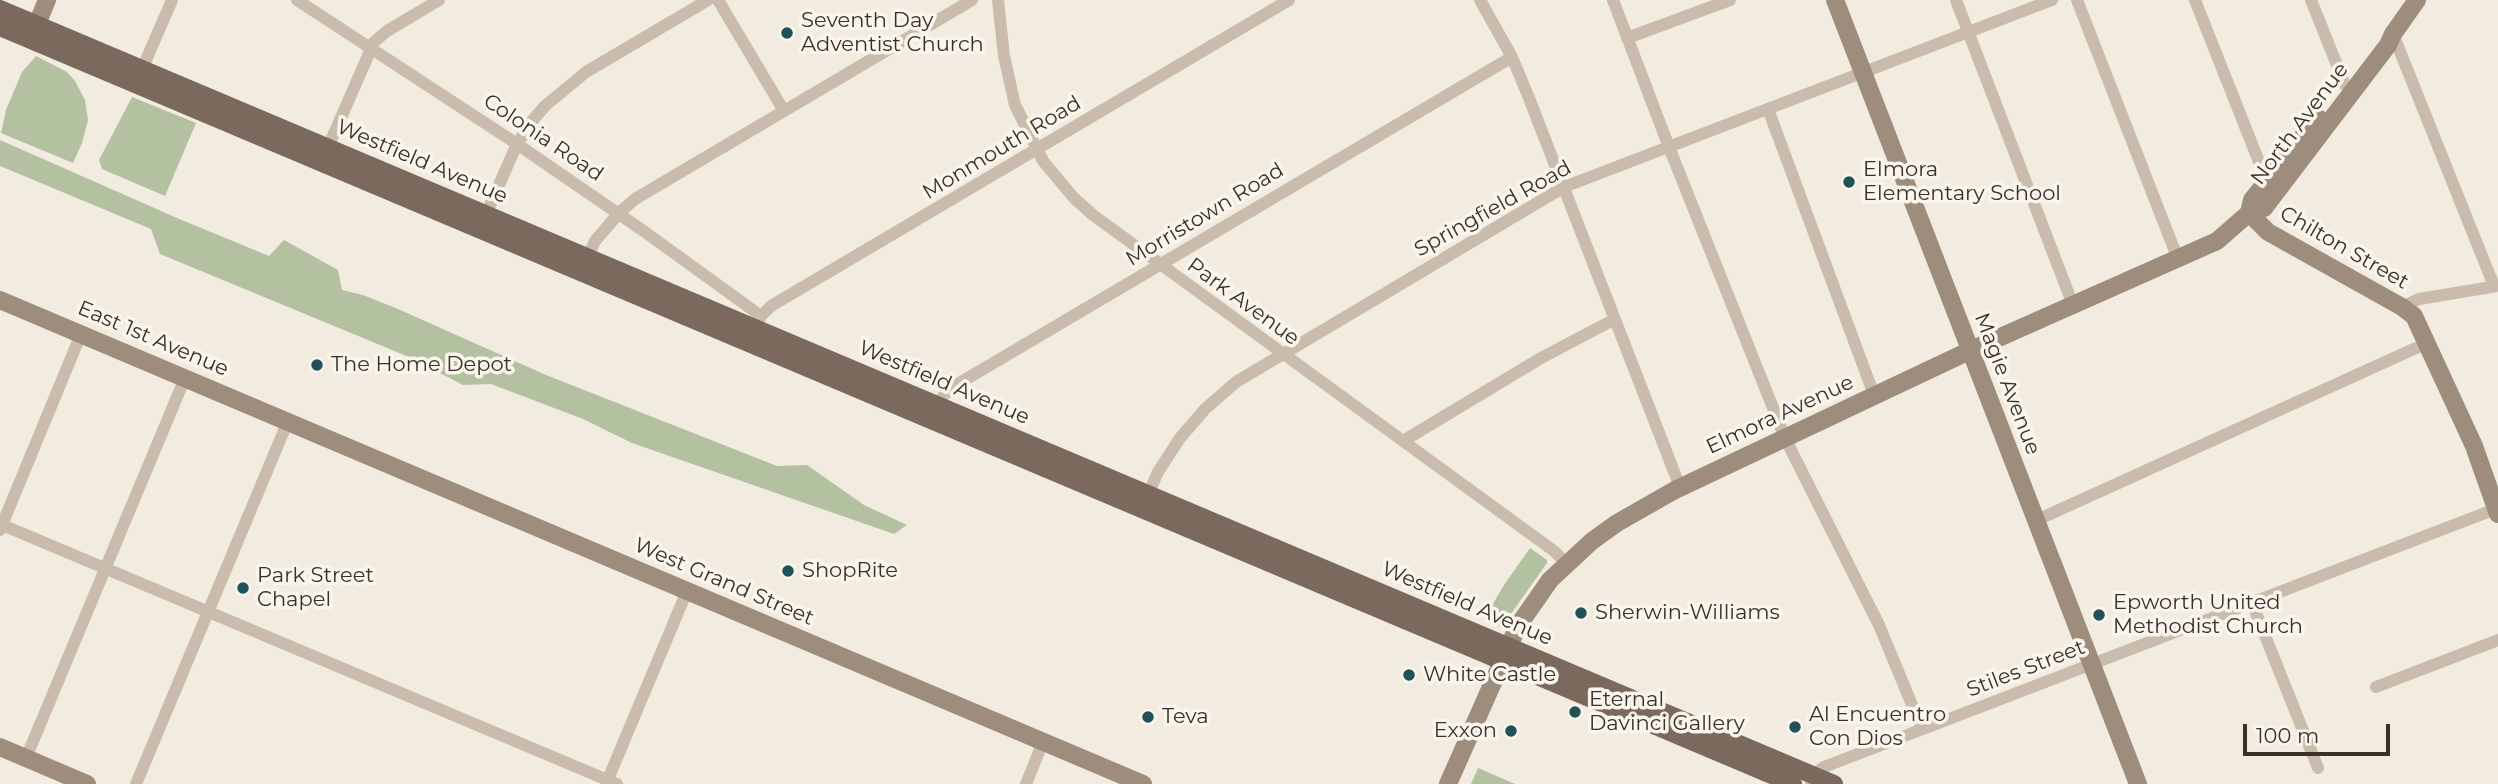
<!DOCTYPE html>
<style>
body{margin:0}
#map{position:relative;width:2498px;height:784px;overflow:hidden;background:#f2ebe0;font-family:Montserrat,sans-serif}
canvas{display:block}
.scale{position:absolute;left:2243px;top:724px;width:147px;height:32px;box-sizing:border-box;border:4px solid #39302a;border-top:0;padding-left:9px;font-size:21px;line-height:24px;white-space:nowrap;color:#39302a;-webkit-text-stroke:5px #faf5ec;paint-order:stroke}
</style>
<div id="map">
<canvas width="2498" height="784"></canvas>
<div class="scale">100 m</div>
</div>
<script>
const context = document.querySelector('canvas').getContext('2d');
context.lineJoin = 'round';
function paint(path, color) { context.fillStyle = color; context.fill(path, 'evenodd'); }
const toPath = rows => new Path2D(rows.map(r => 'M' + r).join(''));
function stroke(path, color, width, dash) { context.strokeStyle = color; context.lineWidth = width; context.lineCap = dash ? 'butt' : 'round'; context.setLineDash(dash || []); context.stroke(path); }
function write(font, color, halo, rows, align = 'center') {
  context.font = font + ' Montserrat,sans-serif'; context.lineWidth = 7; context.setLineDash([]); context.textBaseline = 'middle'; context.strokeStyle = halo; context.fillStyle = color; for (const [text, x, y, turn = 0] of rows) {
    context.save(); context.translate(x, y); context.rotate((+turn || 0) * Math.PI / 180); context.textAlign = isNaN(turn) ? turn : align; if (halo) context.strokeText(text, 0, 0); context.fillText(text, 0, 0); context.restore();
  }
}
paint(toPath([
 [36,56,67,72,75,81,85,100,88,120,82,143,73,163,1,133,6,110,22,72],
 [132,97,196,123,165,196,102,169,99,160],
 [0,140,177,218,269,256,284,240,338,270,342,290,363,295,398,309,546,375,777,466,807,465,864,505,907,525,894,534,632,443,583,419,491,384,463,385,409,357,160,254,151,229,0,166],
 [1530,548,1547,560,1547,563,1501,628,1492,621,1484,619,1504,585],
 [1478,768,1515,784,1471,784]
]), '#b3c1a0');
stroke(toPath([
 [297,0,517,144,645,232,761,316],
 [718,0,784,111],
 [998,0,1004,56,1015,105,1043,161,1074,198,1093,215,1554,551,1566,563],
 [1480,0,1512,57,1529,98,1680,487],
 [1613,0,1669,147,1785,438,1879,625,1922,729],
 [1956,0,2073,305],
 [2077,0,2178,259],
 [2195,0,2267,182],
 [2311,0,2345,85],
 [2393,34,2494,286],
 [1627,38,1730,0],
 [140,74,172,0],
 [1768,109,1874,395],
 [326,152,374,42,387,31,439,0],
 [484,219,517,144,532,121,545,106,586,72,708,0],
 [584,265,595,241,619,213,635,199,972,0],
 [2402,307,2419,299,2498,286],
 [753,332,761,316,771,306,1289,0],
 [937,410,943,396,951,388,1512,57],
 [1403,441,1541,358,1615,319],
 [1146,499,1158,472,1180,438,1205,409,1236,382,1564,187,2052,0],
 [2037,520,2427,343],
 [0,524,617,784],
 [0,530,81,334],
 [2252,603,2318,768],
 [2376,687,2498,640],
 [26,758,185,378],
 [136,784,288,421],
 [606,784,687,591],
 [1026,784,1043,742],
 [1811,784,1817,772,1824,767,2498,508]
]), '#cabcac', 12);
stroke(toPath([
 [1835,0,2138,784],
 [32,36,47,0],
 [2249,213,2268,232,2402,307,2414,316,2474,446,2498,514],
 [2249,213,2252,200,2318,118],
 [0,300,1143,784],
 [0,747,87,784],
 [1448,784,1518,626,1550,580,1592,541,1617,523,1675,490,1969,351,2217,241,2249,213,2264,208,2388,45,2393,34,2417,0]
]), '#9e8c7d', 18);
stroke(toPath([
 [0,9,1834,784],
 [0,27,1793,784]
]), '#7a695c', 18);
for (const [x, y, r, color] of [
 [787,33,7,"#215159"],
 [1849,182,7,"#215159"],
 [317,365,7,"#215159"],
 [788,571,7,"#215159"],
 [243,588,7,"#215159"],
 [1581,613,7,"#215159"],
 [2099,615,7,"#215159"],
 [1409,675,7,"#215159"],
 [1575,712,7,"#215159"],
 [1148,717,7,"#215159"],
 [1795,727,7,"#215159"],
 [1511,731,7,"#215159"]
]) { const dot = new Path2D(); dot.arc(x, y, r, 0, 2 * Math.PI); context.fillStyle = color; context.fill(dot); stroke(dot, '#faf5ec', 2.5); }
write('21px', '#39302a', '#faf5ec', [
 ["Seventh Day",801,21],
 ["Adventist Church",801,45],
 ["Elmora",1863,170],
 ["Elementary School",1863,194],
 ["The Home Depot",331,365],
 ["ShopRite",802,571],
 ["Park Street",257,576],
 ["Chapel",257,600],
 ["Epworth United",2113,603],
 ["Methodist Church",2113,627],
 ["Sherwin-Williams",1595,613],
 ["White Castle",1423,675],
 ["Eternal",1589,700],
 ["Davinci Gallery",1589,724],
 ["Al Encuentro",1809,715],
 ["Con Dios",1809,739],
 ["Teva",1162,717],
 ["Exxon",1497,731,"right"]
], 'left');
write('21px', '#39302a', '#faf5ec', [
 ["North Avenue",2300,124,-53],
 ["Colonia Road",543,138,34],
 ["Monmouth Road",1002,148,-31],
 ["Westfield Avenue",422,162,23],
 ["Springfield Road",1493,209,-29],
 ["Morristown Road",1205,215,-31],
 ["Chilton Street",2344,248,30],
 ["Park Avenue",1243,302,36],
 ["East 1st Avenue",153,339,23],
 ["Westfield Avenue",944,383,23],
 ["Magie Avenue",2007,384,69],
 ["Elmora Avenue",1780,415,-25],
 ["West Grand Street",724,582,23],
 ["Westfield Avenue",1467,604,23],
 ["Stiles Street",2026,669,-21]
]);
</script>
